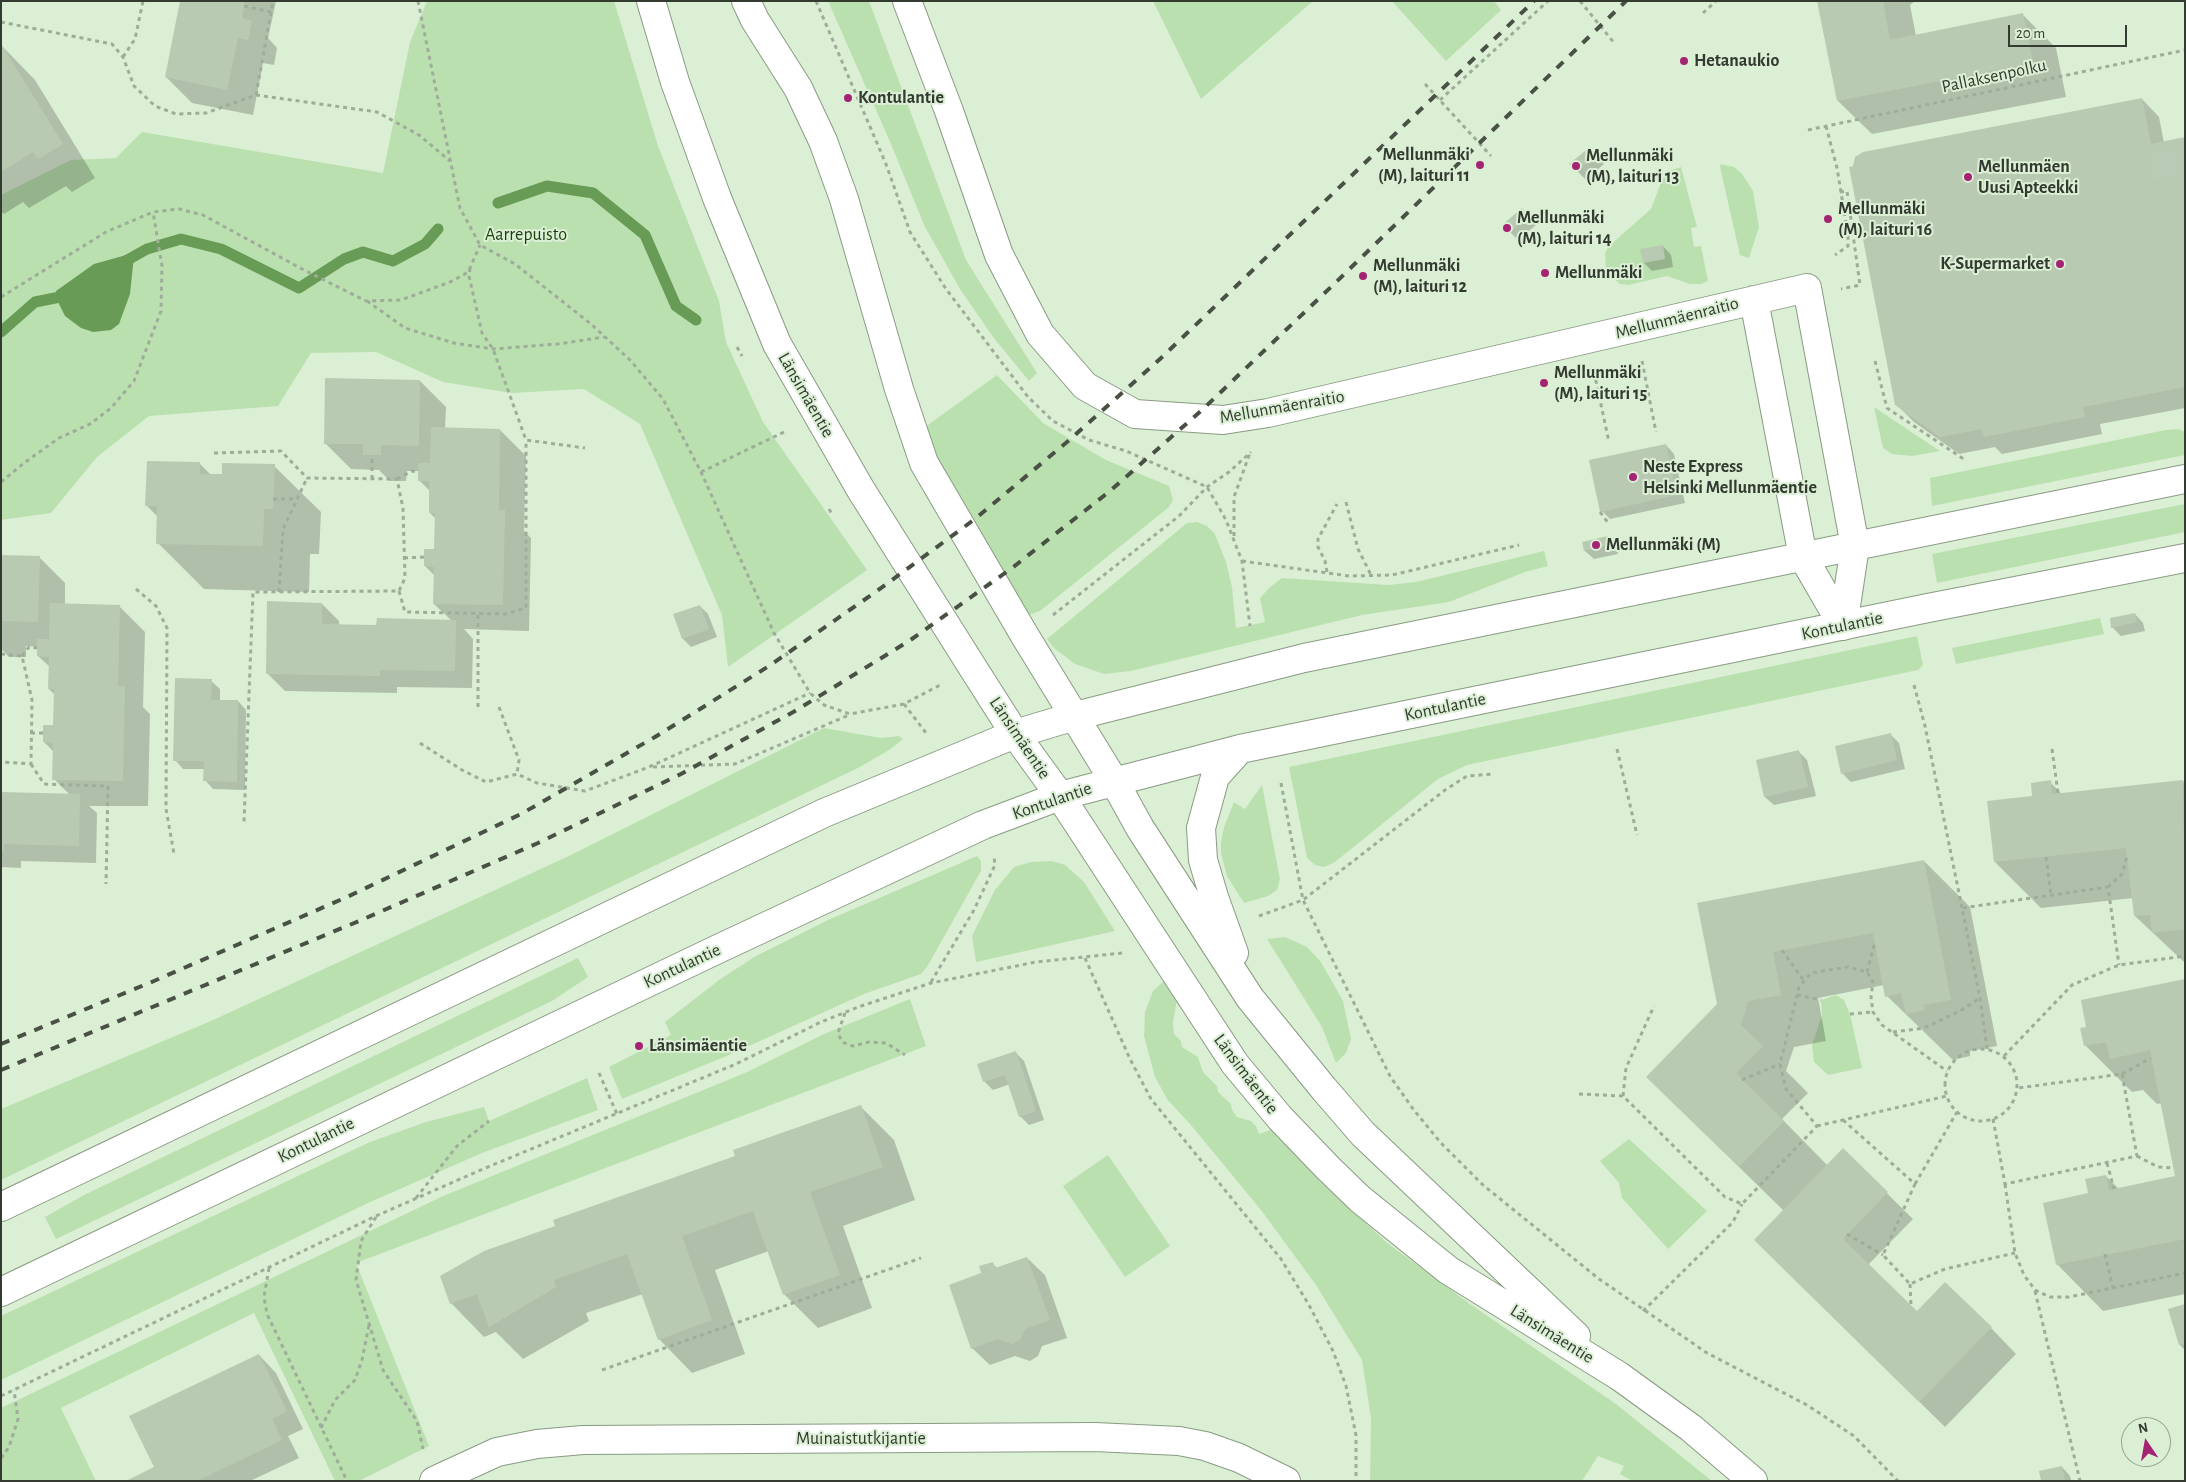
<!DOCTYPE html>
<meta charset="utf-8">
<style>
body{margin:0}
#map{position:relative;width:2186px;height:1482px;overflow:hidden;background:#dbefd5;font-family:"Alegreya Sans",sans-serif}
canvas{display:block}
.frame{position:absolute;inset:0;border:2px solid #333a30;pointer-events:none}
.north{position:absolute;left:2121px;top:1417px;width:50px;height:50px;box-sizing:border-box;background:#dbefd5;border:1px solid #98a793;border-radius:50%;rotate:348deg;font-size:14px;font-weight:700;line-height:20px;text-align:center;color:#333a30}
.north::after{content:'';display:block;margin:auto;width:18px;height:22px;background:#a42373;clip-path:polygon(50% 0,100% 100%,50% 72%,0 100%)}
.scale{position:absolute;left:2008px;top:25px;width:119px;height:22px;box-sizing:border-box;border:2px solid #333a30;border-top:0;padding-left:6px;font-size:15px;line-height:18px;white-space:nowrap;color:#333a30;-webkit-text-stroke:4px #dbefd5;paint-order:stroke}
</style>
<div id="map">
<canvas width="2186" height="1482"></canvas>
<div class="frame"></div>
<div class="north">N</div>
<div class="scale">20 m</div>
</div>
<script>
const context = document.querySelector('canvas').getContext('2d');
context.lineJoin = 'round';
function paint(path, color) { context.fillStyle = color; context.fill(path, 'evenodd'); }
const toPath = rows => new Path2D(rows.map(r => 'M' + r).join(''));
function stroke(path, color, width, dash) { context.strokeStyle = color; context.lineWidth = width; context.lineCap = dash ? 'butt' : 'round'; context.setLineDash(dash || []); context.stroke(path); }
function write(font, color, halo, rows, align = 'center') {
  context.font = font + ' "Alegreya Sans",sans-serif'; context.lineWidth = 4; context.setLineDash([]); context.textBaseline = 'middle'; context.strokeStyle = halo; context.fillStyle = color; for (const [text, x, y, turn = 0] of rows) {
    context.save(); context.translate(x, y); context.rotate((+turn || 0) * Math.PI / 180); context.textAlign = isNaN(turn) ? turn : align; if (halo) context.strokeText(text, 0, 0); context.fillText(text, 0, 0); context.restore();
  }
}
paint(toPath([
 [427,1,614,1,658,146,719,301,726,342,763,422,867,570,728,667,722,615,640,424,584,389,512,393,443,382,376,352,311,353,278,406,149,416,97,457,51,513,1,520,1,195,71,160,116,158,142,132,383,173,410,42],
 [828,1,869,1,966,260,1037,373,1029,381,993,337,960,289,924,225,891,144],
 [1153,1,1313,1,1201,99],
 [1392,1,1494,1,1501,10,1446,61],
 [1721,164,1734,167,1742,174,1753,191,1759,227,1749,258,1740,255,1720,167],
 [1681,167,1697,227,1691,228,1694,247,1701,246,1708,281,1701,284,1690,284,1667,276,1628,285,1620,284,1606,271,1605,253,1609,246,1651,209,1662,180,1672,170],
 [997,375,1043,423,1106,460,1169,486,1173,500,1169,507,1040,611,1029,615,944,478,921,430],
 [1874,407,1940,451,1912,456,1892,454,1883,448],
 [2179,429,2185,432,2185,455,1932,506,1930,478,2166,430],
 [2185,504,2185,532,1937,583,1932,554],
 [1197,522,1207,526,1215,534,1226,562,1232,587,1236,628,1265,622,1260,598,1270,587,1282,578,1388,585,1416,582,1544,551,1548,566,1525,572,1449,602,1362,615,1131,671,1104,674,1075,664,1054,648,1047,639,1187,523],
 [2100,618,2104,634,1956,664,1952,648],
 [1917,636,1923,665,1918,670,1467,765,1438,779,1335,862,1324,867,1315,865,1307,858,1289,767],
 [824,728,881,738,899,736,903,739,889,750,860,767,1,1180,1,1109,211,1021,571,855],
 [1262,785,1280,879,1277,890,1268,896,1244,903,1227,876,1221,853,1221,842,1224,827,1234,802,1245,809],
 [977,856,981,861,981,871,927,967,921,974,864,994,729,1055,622,1099,609,1067,671,1035,665,1022,719,980,756,956,828,920],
 [1052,861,1065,865,1084,882,1115,931,976,962,972,936,995,890,1014,867,1031,862],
 [1285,937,1307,947,1321,962,1343,1001,1351,1039,1346,1053,1336,1063,1322,1027,1267,939],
 [578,958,588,977,552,1001,56,1239,45,1217,84,1195],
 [1164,981,1177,1000,1173,1022,1174,1034,1181,1041,1182,1047,1198,1057,1203,1072,1217,1086,1218,1092,1231,1104,1232,1110,1237,1117,1251,1121,1256,1126,1259,1134,1273,1129,1321,1181,1386,1242,1470,1304,1616,1404,1712,1481,1632,1481,1620,1474,1624,1466,1598,1456,1582,1481,1370,1481,1371,1418,1362,1360,1316,1285,1261,1210,1190,1124,1167,1099,1155,1077,1144,1036,1145,1012,1153,991],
 [1836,995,1844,1000,1850,1014,1862,1068,1828,1075,1814,1062,1812,1045,1822,1015,1821,1000],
 [910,999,926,1046,356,1263,429,1446,359,1481,335,1481,254,1313,61,1408,96,1481,1,1481,1,1408,443,1196,745,1073,824,1034],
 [587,1078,598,1110,482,1153,368,1203,1,1380,1,1316,370,1142,426,1122,484,1107,489,1121],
 [1629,1139,1707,1211,1668,1249,1622,1198,1619,1183,1600,1161],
 [1108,1155,1170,1246,1125,1277,1063,1186]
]), '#bbe0af');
paint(toPath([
 [130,254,134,256,130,294,119,324,111,330,93,332,81,328,65,316,56,298,56,291,94,264]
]), '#689b56');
paint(toPath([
 [182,1,276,1,268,38,277,48,274,65,263,63,253,115,192,103,166,77],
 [1819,1,1915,1,1910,5,1916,36,2023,15,2056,48,2066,97,1872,134,1838,101],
 [2,46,35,80,95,178,72,192,66,186,29,208,23,202,4,214,1,211],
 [2142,99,2159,117,2164,143,2185,139,2185,408,2100,424,2102,434,2002,454,1995,447,1959,454,1914,422,1896,404],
 [1590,149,1604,164,1586,180,1571,165],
 [1522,210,1536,225,1518,240,1510,232],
 [1663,246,1671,255,1673,267,1652,271,1644,263],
 [420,381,446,407,445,429,500,430,526,456,524,531,531,538,529,631,464,629,473,639,472,688,397,687,397,693,285,691,267,673,322,604,339,621,339,626,378,627,452,621,434,604,435,576,425,566,435,550,436,519,430,513,430,491,419,480,419,471,407,471,406,481,390,481,379,470,351,469,325,443],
 [1666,445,1674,454,1685,503,1610,519,1602,511],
 [199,463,211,475,223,476,274,466,321,512,319,554,310,554,309,592,204,589,158,543,158,517,146,505],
 [1607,537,1616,546,1618,554,1594,559,1585,551,1583,543],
 [1,557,39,557,65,583,65,605,119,606,145,632,143,707,150,714,148,806,89,806,97,813,96,863,21,861,21,868,1,867,1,801,70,795,54,779,54,752,44,742,55,726,55,695,49,689,50,667,38,656,39,647,26,646,26,657,9,657,1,649],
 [700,606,708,614,717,637,691,647,683,639],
 [2135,614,2143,623,2145,631,2121,636,2112,627],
 [211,681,220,689,220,701,238,701,246,710,245,790,213,789,205,780,205,769,183,769,175,760],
 [1891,735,1899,743,1905,769,1851,782,1842,773],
 [1799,752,1807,760,1816,796,1774,805,1765,797,1758,761],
 [2183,781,2185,783,2185,963,2135,916,2133,898,2041,908,1995,862,1989,802,2033,797,2050,782,2062,794],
 [1924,861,1970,907,1997,1046,1970,1051,1970,1056,1953,1060,1887,996,1884,985,1818,998,1826,1041,1794,1047,1786,1071,1808,1093,1782,1119,1828,1166,1843,1150,1913,1219,1868,1265,1917,1313,1991,1328,2016,1354,1945,1427,1781,1266,1784,1211,1647,1077,1718,1005,1699,904],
 [2185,980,2185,1294,2103,1311,2057,1264,2090,1194,2106,1176,2119,1189,2177,1177,2162,1103,2157,1104,2143,1090,2132,1092,2085,1045,2088,1028],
 [1016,1053,1024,1061,1044,1120,1029,1125,1020,1116,1010,1084,993,1090,984,1081],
 [861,1107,894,1140,915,1200,843,1226,872,1308,818,1328,784,1294,769,1251,715,1270,745,1354,692,1373,659,1339,643,1294,586,1313,589,1321,523,1359,496,1332,484,1337,451,1303,557,1227],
 [1027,1258,1045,1275,1067,1338,1042,1346,1038,1356,1030,1361,1015,1356,990,1365,972,1348,983,1274,992,1263,998,1269],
 [2185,1306,2185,1350,2180,1345],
 [259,1355,276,1373,303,1429,288,1436,299,1458,250,1481,129,1481,156,1468],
 [2062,1467,2070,1476,2071,1481,2042,1481]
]), '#0003');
stroke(toPath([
 [498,203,547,186,593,193,645,235,676,306,696,320],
 [122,263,147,249,181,239,221,249,299,288,344,259,363,252,393,261,425,244,438,229],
 [1,332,35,302,70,295]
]), '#689b56', 11);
paint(toPath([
 [180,1,245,1,242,18,252,21,248,40,238,38,227,90,165,77],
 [1817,1,1883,1,1890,40,2023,13,2033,63,1837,101],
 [1,44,63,144,38,159,33,152,1,172],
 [2142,98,2151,144,2185,137,2185,387,2083,407,2085,417,1984,437,1982,429,1940,437,1895,405,1849,167,1853,166,1855,157,1863,152],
 [1590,147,1596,155,1576,172,1569,164],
 [1522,208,1528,216,1509,233,1502,225],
 [1663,245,1665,259,1643,263,1640,249],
 [325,378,420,380,419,446,381,445,381,455,363,455,363,444,324,444],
 [431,427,500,429,499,510,505,510,503,605,433,604,434,567,424,566,424,549,434,549,435,513,429,513,429,481,418,481,418,463,430,463],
 [1666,444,1677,495,1600,512,1589,460],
 [147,461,200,462,200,474,222,474,222,463,275,464,273,509,264,509,263,546,156,544,157,506,145,506],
 [1608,536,1610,545,1584,551,1582,542],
 [1,555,40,556,38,622,1,621],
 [267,601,322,603,322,624,376,625,377,618,456,620,455,671,380,670,380,676,266,674],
 [50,603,120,605,118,686,125,686,123,781,52,780,53,743,43,742,43,725,53,725,54,689,48,689,49,657,37,656,37,639,49,639],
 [700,605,709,629,682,639,673,614],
 [2135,613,2137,622,2111,628,2110,618],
 [175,678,212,679,211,700,238,700,237,782,203,781,204,761,173,761],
 [1891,733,1897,760,1841,774,1835,746],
 [1799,750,1808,787,1764,797,1756,760],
 [2051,780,2052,794,2183,780,2185,929,2152,933,2150,915,2134,916,2126,848,1994,862,1987,801,2032,796,2031,783],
 [1,792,80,794,79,846,4,844,4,851,1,851],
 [1924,860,1951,1000,1924,1005,1925,1010,1906,1014,1901,993,1885,997,1873,933,1773,952,1781,995,1748,1001,1741,1025,1763,1046,1736,1073,1784,1121,1739,1167,1646,1077,1717,1004,1697,903],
 [2185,979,2185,1239,2056,1265,2043,1203,2088,1193,2085,1179,2106,1175,2109,1190,2175,1176,2150,1050,2110,1059,2106,1042,2084,1046,2080,1028,2086,1027,2081,1000],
 [1016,1051,1036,1111,1019,1117,1005,1075,983,1082,977,1064],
 [861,1105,883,1167,810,1192,840,1275,783,1295,753,1211,682,1236,712,1320,658,1340,627,1254,554,1280,556,1287,489,1327,477,1294,450,1304,440,1276,484,1251,555,1226,553,1220,735,1156,733,1150],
 [1843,1148,1888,1192,1843,1239,1917,1311,1945,1282,1992,1327,1919,1402,1754,1240],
 [1027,1257,1050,1320,1025,1329,1021,1339,1012,1344,997,1339,971,1349,949,1285,981,1273,979,1266,993,1262,995,1268],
 [2185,1304,2185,1344,2179,1345,2168,1309],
 [259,1354,287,1411,272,1419,282,1440,197,1481,126,1481,154,1467,129,1416],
 [2062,1466,2065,1481,2041,1481,2039,1471]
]), '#b8cbb2');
stroke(toPath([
 [2148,167,2185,160]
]), '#b9cbb4', 28, [28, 14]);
const minor = toPath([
 [907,1,949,111,999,255,1040,334,1085,386,1135,414,1223,420,1268,413,1807,288,1855,546,1843,626],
 [1754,300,1803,557,1843,626],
 [434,1481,497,1452,537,1444,583,1440,1095,1437,1179,1441,1205,1446,1239,1458,1286,1481]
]);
const major = toPath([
 [651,1,675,82,717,198,777,344,861,490,973,668,1015,734,1060,796,1235,1064,1280,1118,1328,1168,1360,1199,1448,1270,1619,1376,1691,1428,1753,1481],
 [746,1,755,20,798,88,823,141,844,199,899,389,924,463,1025,636,1114,781,1140,828,1250,998,1324,1089,1363,1134,1576,1336],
 [1234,953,1214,897,1203,860,1201,828,1215,777,1240,749],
 [1,1207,824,813,1015,734,1075,716,1304,658,2185,479],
 [1,1292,718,949,983,825,1060,796,1240,749,1928,608,2185,558]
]);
stroke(minor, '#899b83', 30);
stroke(major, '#899b83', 30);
stroke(toPath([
 [418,1,460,208,480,245,515,264,591,324,630,360,663,399,701,472,774,633,810,693,824,705,850,714,904,704,942,684],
 [816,1,886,164,910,232,946,289,1028,397,1053,421,1089,440,1126,451,1207,487,1226,520,1242,561,1250,626],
 [1580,1,1615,44],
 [244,6,271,12],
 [1703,13,1716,1],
 [1,22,112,44,123,57,134,86,155,106,176,114,206,113,256,95,273,1],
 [123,57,135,39,143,1],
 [1425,84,1491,156],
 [256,95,377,112,419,135,450,161],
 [1440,100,1548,1],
 [1826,126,1837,168,1848,235,1848,246,1835,255],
 [1808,130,2185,50],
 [1840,192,1847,191,1860,285,1841,289],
 [470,268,469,276,482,333,493,349,526,440,585,448],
 [1,297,106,232,153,212,179,209,203,215,302,269,366,301,401,300,450,282,465,274,470,268,480,245],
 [367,301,405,328,454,343,493,349,558,344,604,337],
 [737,347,742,356],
 [1642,361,1656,432],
 [1875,361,1887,408,1965,460],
 [1594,372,1609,442],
 [214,453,281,451,307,478,397,479,403,508,405,578,399,591,253,592,244,822],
 [701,472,784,432],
 [372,479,372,455],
 [397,479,412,471,418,472],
 [1,482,24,463,59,438,90,424,111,408,134,381,161,311,162,266,153,212],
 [273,499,297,499],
 [1346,502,1358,549,1371,575],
 [829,509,833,516],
 [1600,512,1609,524],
 [1234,536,1234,497,1250,453],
 [404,558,424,557],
 [1242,561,1349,576,1392,575,1519,545],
 [1327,572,1325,561,1318,547,1318,539,1337,504],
 [136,589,156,606,167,628,166,809,174,854],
 [399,591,405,612,506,614,526,608,526,440],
 [279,592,283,529,307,478],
 [478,615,478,709],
 [1053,615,1179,516,1207,487,1229,472,1251,452],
 [1,654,22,656,32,700,31,764,1,762],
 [22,656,29,647,37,648],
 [1914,685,1925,726,1962,908],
 [904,704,926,733],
 [499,707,519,760,517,774],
 [31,733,43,733],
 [420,743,462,770,486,782,517,774,537,783,585,791,649,767,810,693],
 [1617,749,1637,835],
 [2052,749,2058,793],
 [31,764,44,784,108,786,106,884],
 [653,767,735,764,849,715],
 [1281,783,1303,900,1390,1076,1413,1109,1441,1143,1483,1185,1599,1279,1707,1353,1807,1405,1854,1436,1898,1481],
 [2046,857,2051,895],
 [2108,887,2122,874,2127,856],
 [1259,916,1303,900,1445,790,1467,776,1494,774],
 [1782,950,1804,981],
 [1085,958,1130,1059,1151,1099,1281,1259,1309,1305,1333,1351,1346,1386,1356,1435,1356,1481],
 [1867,972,1875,942],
 [931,982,974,910,995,865,994,857],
 [1797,995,1821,1000],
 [845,1013,838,1033,842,1042,853,1046,869,1042,886,1043,905,1055],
 [1850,1014,1873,1012],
 [1893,1032,1924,1028,1960,1011,1980,998],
 '1945 1085a36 36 0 1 1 72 0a36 36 0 1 1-72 0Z',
 [1987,1049,1980,998,1962,908,2108,887,2119,965],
 [2004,1056,2072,985,2119,965,2185,956],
 [599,1073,617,1114],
 [2122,1074,2151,1058],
 [1742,1080,1780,1064],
 [1579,1094,1623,1096,1725,1197,1742,1204,1817,1126,1786,1089,1780,1064,1799,987,1811,973,1848,967,1867,972,1873,982,1871,997,1873,1012,1882,1025,1947,1071],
 [1623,1096,1626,1068,1654,1006],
 [1993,1119,2005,1184,2137,1156,2122,1074,2018,1088],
 [1843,1120,1915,1184,1883,1255,1910,1284,1945,1269,2015,1253],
 [1817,1126,1947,1096],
 [2137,1156,2158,1167,2174,1168],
 [2107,1163,2114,1189],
 [1915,1184,1957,1112],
 [2005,1184,2015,1253,2024,1275,2035,1290,2050,1297,2069,1297,2185,1273],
 [416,1198,457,1146,489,1121],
 [376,1217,361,1241,356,1280,383,1370,417,1421,423,1449],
 [1847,1234,1883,1255],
 [2105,1254,2113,1288],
 [269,1268,264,1297,267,1314,347,1481],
 [1910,1284,1911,1306],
 [2035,1291,2080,1481],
 [1643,1311,1733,1222,1742,1204],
 [602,1370,921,1258],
 [1,1396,376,1216,483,1169,736,1064,821,1022,861,1006,931,983,1036,962,1122,953],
 [321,1428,335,1400,355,1380,362,1360,369,1325],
 [1,1458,9,1447,18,1419,14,1390]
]), '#9ead99', 3, [4, 4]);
stroke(minor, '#fff', 28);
stroke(major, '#fff', 28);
stroke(toPath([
 [1,1044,154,981,347,897,521,814,655,737,769,666,877,591,975,519,1067,442,1160,359,1534,1],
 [1,1070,359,921,538,843,681,774,795,711,909,641,1012,568,1110,491,1202,410,1332,286,1626,1]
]), '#495145', 4, [9, 9]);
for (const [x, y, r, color] of [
 [1684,61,5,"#a42373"],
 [848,98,5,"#a42373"],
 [1480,165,5,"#a42373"],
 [1576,166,5,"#a42373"],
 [1968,177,5,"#a42373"],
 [1828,219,5,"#a42373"],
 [1507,228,5,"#a42373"],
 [2060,264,5,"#a42373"],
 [1545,273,5,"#a42373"],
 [1363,276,5,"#a42373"],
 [1544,383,5,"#a42373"],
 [1633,477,5,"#a42373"],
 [1596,545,5,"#a42373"],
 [639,1046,5,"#a42373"]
]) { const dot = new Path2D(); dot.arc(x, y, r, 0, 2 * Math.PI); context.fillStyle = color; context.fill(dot); stroke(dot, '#dbefd5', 2); }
write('bold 18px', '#333a30', '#dbefd5', [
 ["Hetanaukio",1694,61],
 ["Kontulantie",858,98],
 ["Mellunmäki",1470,155,"right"],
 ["(M), laituri 11",1470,176,"right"],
 ["Mellunmäki",1586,156],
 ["(M), laituri 13",1586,177],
 ["Mellunmäen",1978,167],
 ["Uusi Apteekki",1978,188],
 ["Mellunmäki",1838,209],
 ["(M), laituri 16",1838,230],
 ["Mellunmäki",1517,218],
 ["(M), laituri 14",1517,239],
 ["K-Supermarket",2050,264,"right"],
 ["Mellunmäki",1373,266],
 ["(M), laituri 12",1373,287],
 ["Mellunmäki",1555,273],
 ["Mellunmäki",1554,373],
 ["(M), laituri 15",1554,394],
 ["Neste Express",1643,467],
 ["Helsinki Mellunmäentie",1643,488],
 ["Mellunmäki (M)",1606,545],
 ["Länsimäentie",649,1046]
], 'left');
write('18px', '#333a30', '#dbefd5', [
 ["Pallaksenpolku",1994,76,-12],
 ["Mellunmäenraitio",1677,318,-14],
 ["Länsimäentie",806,395,60],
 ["Mellunmäenraitio",1282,407,-10],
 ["Kontulantie",1842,626,-12],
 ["Kontulantie",1445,707,-12],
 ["Länsimäentie",1020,738,56],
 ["Kontulantie",1052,801,-19],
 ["Kontulantie",682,966,-25],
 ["Länsimäentie",1246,1074,53],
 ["Kontulantie",316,1140,-26],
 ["Länsimäentie",1552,1334,32],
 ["Muinaistutkijantie",861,1439]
]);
write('18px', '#1b3e0d', '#dbefd5', [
 ["Aarrepuisto",526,235]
]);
</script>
